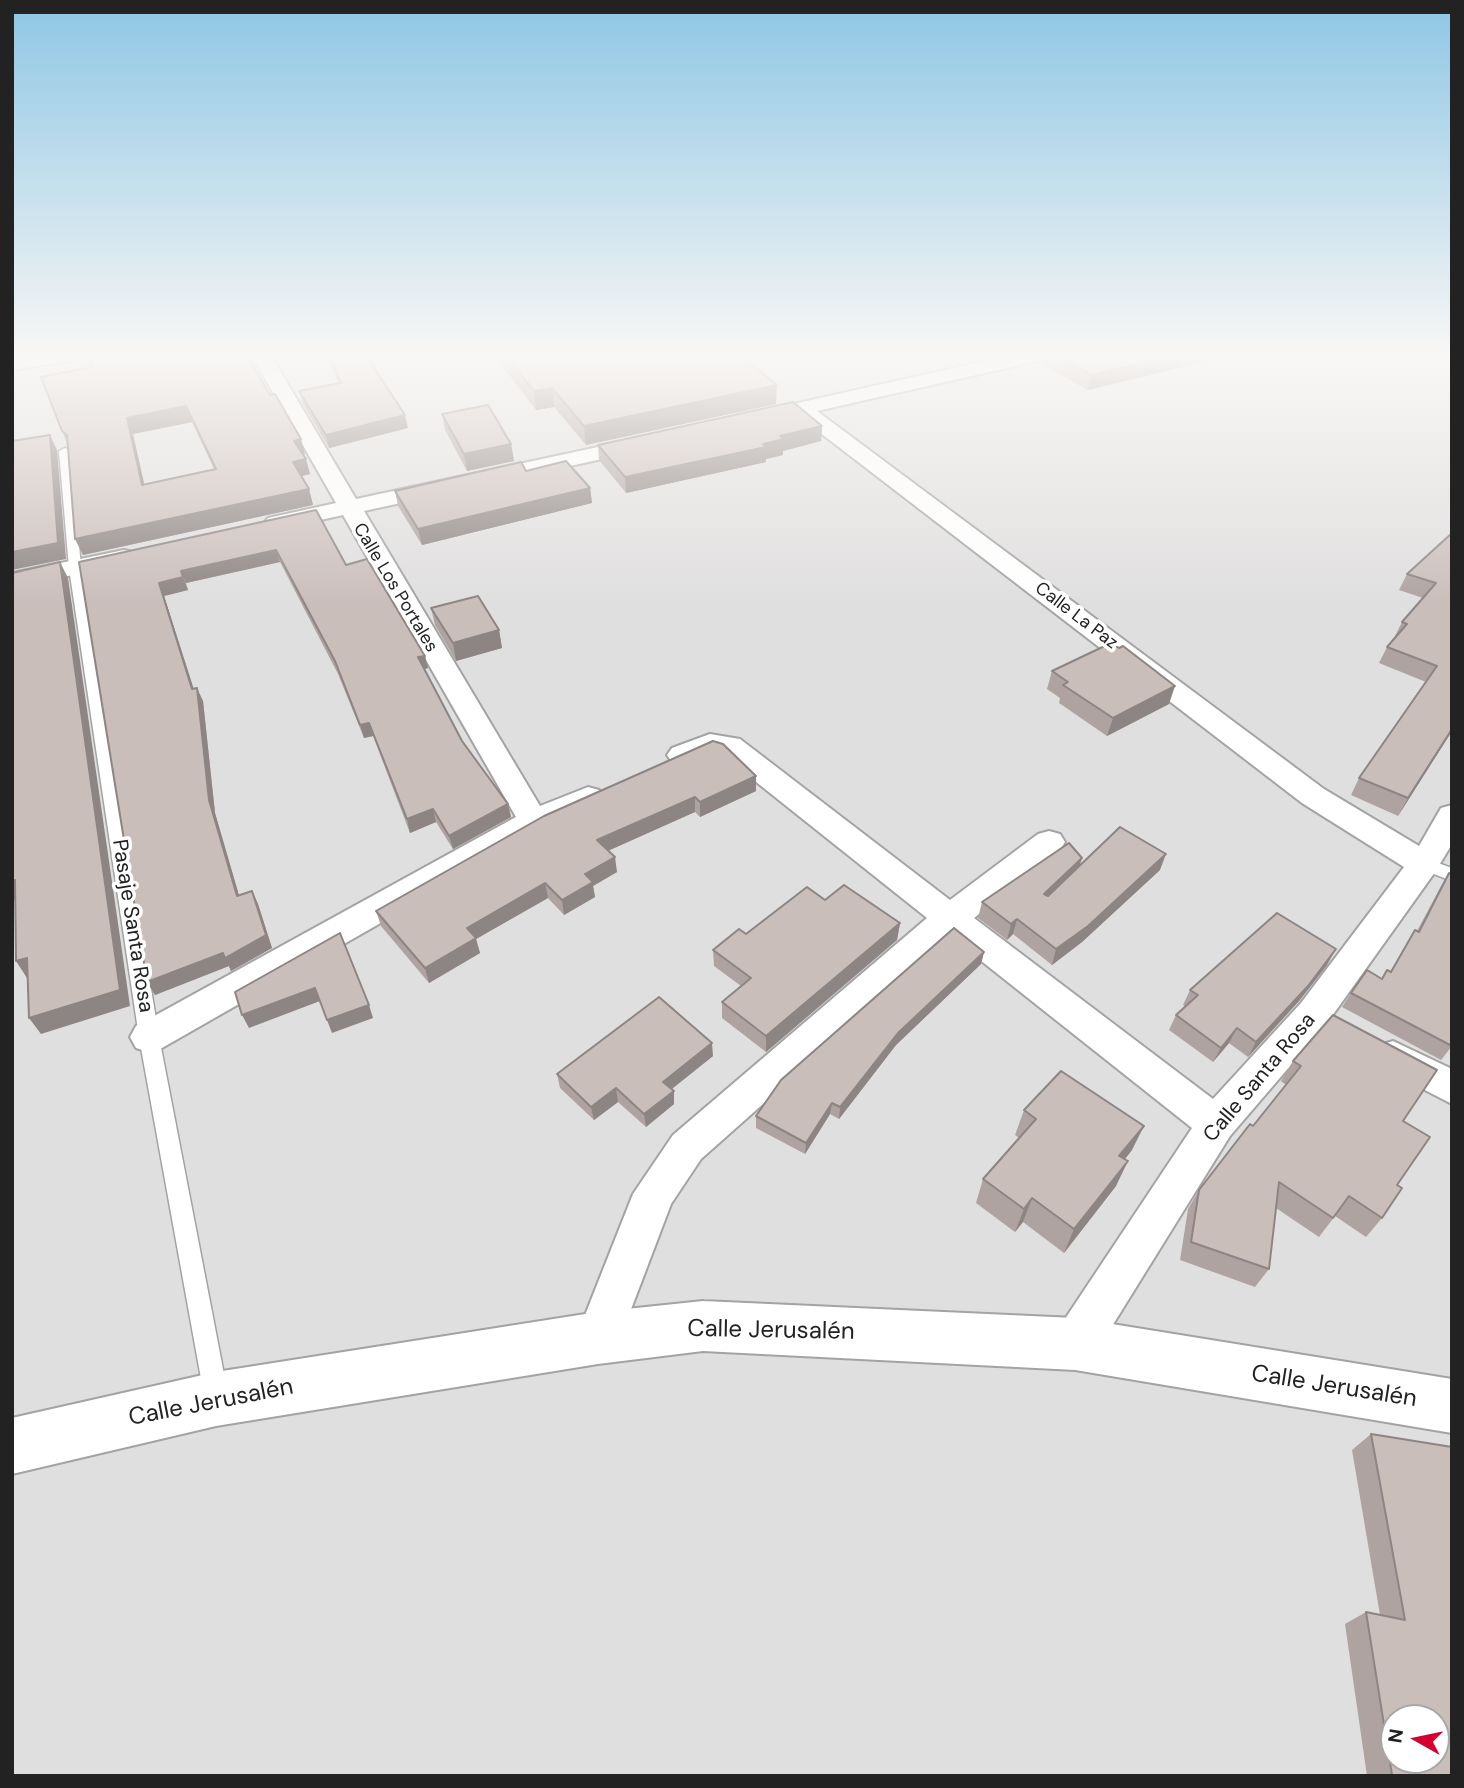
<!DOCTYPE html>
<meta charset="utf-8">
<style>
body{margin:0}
#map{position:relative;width:1464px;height:1788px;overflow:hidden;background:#f2ede8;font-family:"DM Sans",sans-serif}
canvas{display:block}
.frame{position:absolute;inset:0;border:14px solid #222;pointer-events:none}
.north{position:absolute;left:1380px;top:1704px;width:70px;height:70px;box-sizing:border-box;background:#fff;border:2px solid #a7a7a7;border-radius:50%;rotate:279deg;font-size:19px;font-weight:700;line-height:28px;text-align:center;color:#222}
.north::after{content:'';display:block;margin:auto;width:24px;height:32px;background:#d4002f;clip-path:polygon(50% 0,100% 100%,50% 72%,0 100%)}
</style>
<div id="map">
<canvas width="1464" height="1788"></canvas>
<div class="frame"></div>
<div class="north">N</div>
</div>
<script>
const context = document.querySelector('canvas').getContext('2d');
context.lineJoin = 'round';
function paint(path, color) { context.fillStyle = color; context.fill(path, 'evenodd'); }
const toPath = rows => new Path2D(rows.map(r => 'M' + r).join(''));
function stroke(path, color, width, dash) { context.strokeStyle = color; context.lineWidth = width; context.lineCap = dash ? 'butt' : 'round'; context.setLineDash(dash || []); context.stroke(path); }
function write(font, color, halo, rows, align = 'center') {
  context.font = font + ' "DM Sans",sans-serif'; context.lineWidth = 7; context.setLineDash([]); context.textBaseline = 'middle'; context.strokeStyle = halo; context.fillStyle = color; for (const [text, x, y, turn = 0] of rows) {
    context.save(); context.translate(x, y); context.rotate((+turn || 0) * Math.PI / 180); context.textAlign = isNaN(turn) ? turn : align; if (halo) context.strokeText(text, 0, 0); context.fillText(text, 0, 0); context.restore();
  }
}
paint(toPath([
 [12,354,1452,354,1452,1776,12,1776],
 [1394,1718,1436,1718,1436,1760,1394,1760]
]), '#e0dfdf');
const service = toPath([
 [65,448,71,451,81,568,159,1037,228,1395,225,1404,216,1407,207,1404,204,1395,139,1037,69,568,59,451,65,448],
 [1424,858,1452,868,1452,881,1418,868,1415,864,1418,860,1424,858]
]);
const minor = toPath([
 [38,354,83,354,74,360,12,370,12,358,38,354],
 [251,354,270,354,356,499,640,438,648,439,651,444,648,449,364,511,540,806,588,787,599,790,603,797,599,804,545,829,162,1048,149,1052,136,1048,130,1037,136,1026,516,817,343,515,276,530,268,528,264,523,268,518,336,503,251,354],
 [1016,354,1051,354,1042,360,817,411,1324,789,1419,846,1441,808,1452,805,1452,844,1435,872,1327,1023,1230,1136,1091,1360,1075,1366,1059,1360,1052,1344,1059,1328,1192,1128,951,937,701,1159,671,1204,614,1354,598,1360,582,1354,576,1338,633,1194,673,1135,927,918,721,754,713,753,682,765,672,762,667,755,672,748,710,734,740,739,950,900,1038,834,1049,831,1060,834,1065,842,1060,850,974,918,1213,1099,1301,1003,1404,867,1302,803,797,415,758,424,748,418,758,412,1016,354],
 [124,550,133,552,136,557,133,562,12,588,12,573,124,550],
 [1393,1041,1452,1069,1452,1104,1380,1067,1374,1056,1380,1045,1393,1041]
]);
const tertiary = toPath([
 [703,1301,1075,1318,1452,1379,1452,1433,1075,1370,703,1351,598,1364,216,1426,12,1474,12,1418,216,1372,598,1312,703,1301]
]);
stroke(service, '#a3a3a3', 3);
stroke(minor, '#a3a3a3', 4);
stroke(tertiary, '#a3a3a3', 4);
paint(service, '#fff');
paint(minor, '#fff');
paint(tertiary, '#fff');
paint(toPath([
 [326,354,365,354,408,428,329,448,303,404,299,391,339,384],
 [498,354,739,354,776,404,586,445,554,407,536,410,499,362],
 [1043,354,1231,354,1231,355,1088,390,1041,364],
 [92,367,305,454,303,455,310,474,301,476,309,489,313,505,83,555,68,445,62,431],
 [192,422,214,469,144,484,133,434],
 [442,414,511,444,514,461,467,471,445,430],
 [822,426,821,441,783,451,783,455,766,459,766,462,626,493,599,460,598,445],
 [526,471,590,488,592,503,422,545,398,506,395,491],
 [316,510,346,565,425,656,428,668,424,669,462,741,508,804,511,817,453,849,436,822,410,833,373,736,364,738,338,674,280,562,186,583,188,590,164,596,193,689,203,701,215,813,239,896,252,891,258,904,272,948,231,971,229,966,155,995,147,982,79,562],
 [1452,533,1452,731,1398,816,1351,795,1359,778,1426,682,1379,663,1387,647,1394,638,1402,622,1423,598,1399,590,1407,574],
 [431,608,499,630,502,648,456,661,435,625],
 [1052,671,1169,704,1107,736,1059,703,1060,698,1047,689],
 [756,776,756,791,700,817,695,812,608,850,617,872,593,886,595,897,564,915,548,898,476,939,480,953,429,983,381,926,376,911,544,816],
 [1079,866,1160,870,1082,942,1052,965,1013,934,1007,940,978,918,982,902],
 [1449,873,1452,1046,1441,1060,1342,1007,1351,993,1381,979,1387,970,1390,972,1415,930,1417,931,1440,888],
 [825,900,900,923,897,940,766,1052,722,1018,722,1002,741,986,714,966,713,950,746,934],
 [984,952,981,964,896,1045,839,1119,830,1114,805,1154,756,1128,756,1116],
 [1327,965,1299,1001,1248,1057,1229,1043,1213,1062,1169,1030,1176,1015,1186,1007,1183,1005,1190,990],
 [713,1056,672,1089,674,1104,646,1127,618,1102,594,1120,560,1088,557,1074],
 [1293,1061,1403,1121,1397,1185,1382,1218,1366,1237,1335,1216,1319,1237,1276,1208,1269,1269,1255,1287,1180,1260,1188,1209,1199,1190,1253,1126,1286,1085,1281,1081],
 [1024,1110,1132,1150,1125,1159,1116,1186,1064,1253,1023,1222,1015,1232,976,1203,983,1179,1019,1138,1015,1135],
 [1371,1434,1452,1776,1367,1776,1345,1624,1366,1612,1380,1615,1352,1450]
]), '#aea3a1');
paint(toPath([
 [1181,354,1231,354,1231,355,1088,390,1091,375],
 [777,385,776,404,586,445,584,426],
 [552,388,554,407,536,410,534,391],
 [186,406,192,422,133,434,148,501,142,485,127,418],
 [405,415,408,428,329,448,326,435],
 [822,426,821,441,783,451,783,455,766,459,766,462,626,493,625,477],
 [50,435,57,450,66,559,12,570,12,552],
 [301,439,305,454,299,456,294,441],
 [511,444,514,461,467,471,464,454],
 [306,459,310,474,298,477,293,462],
 [590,488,592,503,422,545,418,529],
 [309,489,313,505,83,555,75,539],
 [276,550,280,562,186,583,181,571],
 [60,562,68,578,130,1006,41,1034,29,1018],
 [183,577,188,590,164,596,198,702,192,689,159,583],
 [499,630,502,648,456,661,453,643],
 [425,656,428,668,421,670,418,657],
 [1175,686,1169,704,1107,736,1113,718],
 [197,688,203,701,215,813,243,909,237,896,209,800],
 [369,723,373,736,364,738,360,725],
 [1452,729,1452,731,1398,816,1408,798],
 [756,776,756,791,700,817,700,802],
 [695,797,695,812,599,855,597,840],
 [508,804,511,817,453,849,449,836],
 [433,809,436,822,410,833,407,819],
 [1166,854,1160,870,1082,942,1052,965,1056,949],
 [615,857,617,872,593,886,595,897,564,915,562,900,585,874],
 [1082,858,1077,874,1040,909,1044,894],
 [15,880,26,897,12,901,12,881],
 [545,883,548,898,476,939,480,953,429,983,425,968,467,928],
 [252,891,258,904,272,948,231,971,229,966,155,995,147,982],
 [1017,919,1013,934,1007,940,1011,924],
 [900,923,897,940,766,1052,766,1036],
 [1336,949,1327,965,1299,1001,1248,1057,1256,1042],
 [984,952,981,964,896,1045,839,1119,840,1107,898,1033],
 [27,958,27,978,16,961],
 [315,988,320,1001,249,1028,242,1015],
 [369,1005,373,1018,332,1033,327,1020],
 [1237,1028,1229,1043,1213,1062,1221,1048],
 [712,1043,713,1056,664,1095,663,1082],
 [616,1088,618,1102,594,1120,591,1107],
 [674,1091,674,1104,646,1127,644,1114],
 [832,1103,830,1114,805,1154,806,1143],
 [1144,1126,1132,1150,1108,1180,1119,1156],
 [1128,1161,1116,1186,1064,1253,1074,1229],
 [1032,1198,1023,1222,1015,1232,1024,1209]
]), '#8d8583');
const building = toPath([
 [88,354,246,354,270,395,275,394,301,439,294,441,306,459,293,462,309,489,75,539,67,435,62,431,41,377,92,367,88,354],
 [186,406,216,469,142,485,127,418,186,406],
 [329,354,365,354,405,415,326,435,299,391,341,383,329,354],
 [505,354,739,354,777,385,584,426,552,388,534,391,505,354],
 [1053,354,1181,354,1091,375,1053,354],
 [793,402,822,426,780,436,784,439,763,444,766,447,625,477,598,445,793,402],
 [488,405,511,444,464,454,442,414,488,405],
 [50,435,58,543,12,552,12,441,50,435],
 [566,461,590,488,418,529,395,491,521,462,526,471,566,461],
 [316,510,346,565,367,559,425,656,418,657,462,741,508,804,449,836,433,809,407,819,369,723,360,725,335,661,276,550,181,571,183,577,159,583,192,689,197,688,209,800,237,896,252,891,266,935,225,958,223,953,147,982,79,562,316,510],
 [1452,533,1452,729,1408,798,1359,778,1437,666,1387,647,1407,624,1402,622,1436,583,1407,574,1452,533],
 [60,562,120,990,29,1018,27,958,16,961,15,880,12,881,12,573,60,562],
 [478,596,499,630,453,643,431,608,478,596],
 [1111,643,1119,648,1123,646,1175,686,1113,718,1063,685,1068,682,1052,671,1111,643],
 [713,741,723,744,756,776,700,802,695,797,597,840,615,857,585,874,593,882,562,900,545,883,467,928,476,938,425,968,376,911,544,816,713,741],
 [1120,827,1166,854,1088,926,1056,949,1017,919,1011,924,982,902,1069,843,1082,858,1044,894,1048,896,1120,827],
 [1449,873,1452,875,1452,1046,1351,993,1367,970,1382,979,1387,970,1391,972,1415,930,1419,932,1449,873],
 [844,885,900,923,766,1036,722,1002,751,978,713,950,739,929,746,934,807,887,825,900,844,885],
 [1277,913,1336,949,1308,986,1256,1042,1237,1028,1221,1048,1176,1015,1198,995,1190,990,1277,913],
 [954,928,984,952,898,1033,840,1107,832,1103,806,1143,756,1116,781,1080,954,928],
 [340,933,369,1005,327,1020,315,988,242,1015,235,992,340,933],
 [659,997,712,1043,663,1082,674,1091,644,1114,616,1088,591,1107,557,1074,659,997],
 [1333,1015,1437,1070,1403,1121,1430,1137,1397,1185,1402,1188,1382,1218,1349,1196,1333,1218,1279,1182,1269,1269,1191,1242,1199,1190,1250,1124,1253,1126,1301,1066,1293,1061,1333,1015],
 [1061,1071,1144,1126,1119,1156,1128,1161,1074,1229,1032,1198,1024,1209,983,1179,1036,1119,1024,1110,1061,1071],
 [1371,1434,1452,1447,1452,1776,1392,1775,1366,1612,1405,1620,1371,1434],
 [1394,1718,1436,1718,1436,1760,1394,1760,1394,1718]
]);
paint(building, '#cabebb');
stroke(building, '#8d8583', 2);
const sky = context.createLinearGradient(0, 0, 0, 604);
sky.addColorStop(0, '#8ec6e5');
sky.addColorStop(0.59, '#f9f7f5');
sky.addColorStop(1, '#f9f7f500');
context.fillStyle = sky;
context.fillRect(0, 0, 1464, 604);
write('18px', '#222', '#fff', [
 ["Calle Los Portales",395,588,59],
 ["Calle La Paz",1076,616,37]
]);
write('21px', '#222', '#fff', [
 ["Pasaje Santa Rosa",132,926,81],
 ["Calle Santa Rosa",1260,1078,-50]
]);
write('24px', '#222', '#fff', [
 ["Calle Jerusalén",771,1331,1],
 ["Calle Jerusalén",1334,1387,9],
 ["Calle Jerusalén",211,1403,-11]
]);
</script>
